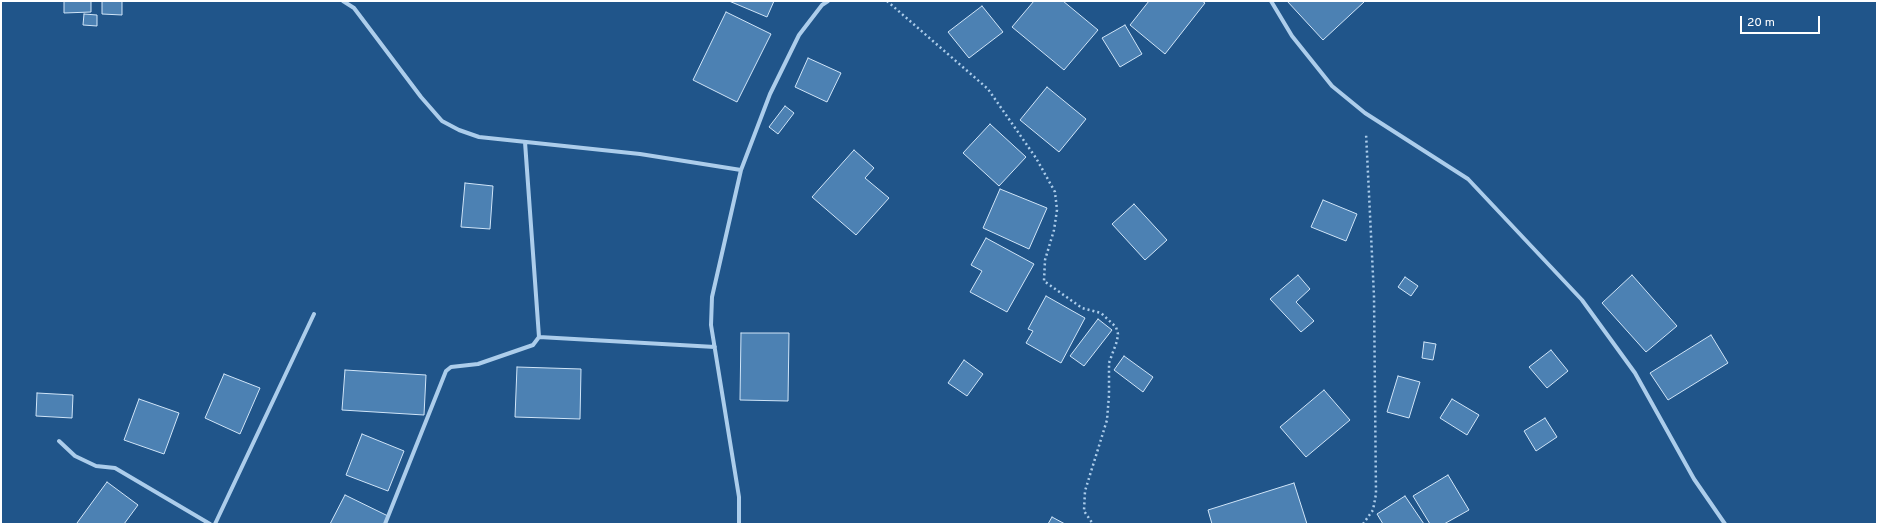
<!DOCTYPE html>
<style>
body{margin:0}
#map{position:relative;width:1878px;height:525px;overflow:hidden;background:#20558a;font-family:Overpass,sans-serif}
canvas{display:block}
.frame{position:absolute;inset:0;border:2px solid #fff;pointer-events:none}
.scale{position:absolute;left:1740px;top:16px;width:80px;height:18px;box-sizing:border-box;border:2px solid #fff;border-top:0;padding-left:5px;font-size:12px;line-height:14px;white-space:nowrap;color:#fff;-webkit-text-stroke:3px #20558a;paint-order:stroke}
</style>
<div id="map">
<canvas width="1878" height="525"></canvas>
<div class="frame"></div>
<div class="scale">20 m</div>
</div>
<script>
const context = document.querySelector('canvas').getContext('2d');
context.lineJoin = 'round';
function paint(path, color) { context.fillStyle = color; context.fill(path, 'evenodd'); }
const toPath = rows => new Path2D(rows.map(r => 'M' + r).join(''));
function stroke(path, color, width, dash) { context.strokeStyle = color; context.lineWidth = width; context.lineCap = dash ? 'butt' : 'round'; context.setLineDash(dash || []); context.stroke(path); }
const building = toPath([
 [64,1,91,1,91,12,64,13,64,1],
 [102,1,122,1,122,15,102,14,102,1],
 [729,1,774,1,767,17,729,1],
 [1034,1,1063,1,1098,30,1064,70,1012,27,1034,1],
 [1149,1,1202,1,1205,3,1165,54,1130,25,1149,1],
 [1287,1,1363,1,1364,2,1323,40,1287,1],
 [982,6,1003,32,969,58,948,32,982,6],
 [726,12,771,34,737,102,693,80,726,12],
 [84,14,97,15,97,26,83,25,84,14],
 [1125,25,1142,54,1120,67,1102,38,1125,25],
 [808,58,841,73,827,102,795,87,808,58],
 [1047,87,1086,119,1059,152,1020,120,1047,87],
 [785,106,794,113,778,134,769,127,785,106],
 [990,124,1026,157,999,186,963,153,990,124],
 [854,150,874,168,865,178,889,198,856,235,812,197,854,150],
 [465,183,493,186,490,229,461,227,465,183],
 [1000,189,1047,208,1029,249,983,228,1000,189],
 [1323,200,1357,214,1346,241,1311,227,1323,200],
 [1134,204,1167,240,1145,260,1112,224,1134,204],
 [986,238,1034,264,1007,312,970,292,982,271,971,265,986,238],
 [1298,275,1310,289,1296,302,1314,321,1301,332,1270,299,1298,275],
 [1632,275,1677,326,1646,352,1602,303,1632,275],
 [1405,277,1418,286,1411,296,1398,287,1405,277],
 [1046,296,1085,318,1061,363,1026,343,1033,331,1028,329,1046,296],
 [1098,319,1112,330,1084,366,1070,356,1098,319],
 [741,333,789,333,788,401,740,400,741,333],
 [1711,335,1728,363,1668,400,1650,373,1711,335],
 [1424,342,1436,344,1433,360,1422,358,1424,342],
 [1551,350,1568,371,1547,388,1529,367,1551,350],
 [1124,356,1153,377,1143,392,1114,370,1124,356],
 [964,360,983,374,967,396,948,383,964,360],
 [517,367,581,369,580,419,515,417,517,367],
 [345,370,426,375,424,415,342,410,345,370],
 [224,374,260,388,240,434,205,418,224,374],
 [1398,376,1420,382,1409,418,1387,412,1398,376],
 [1324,390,1350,420,1306,457,1280,427,1324,390],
 [37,393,73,395,72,418,36,416,37,393],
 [139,399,179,413,164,454,124,440,139,399],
 [1452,399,1479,415,1467,435,1440,418,1452,399],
 [1545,418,1557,437,1536,451,1524,431,1545,418],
 [362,434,404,451,388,491,346,475,362,434],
 [1448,475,1469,510,1444,524,1430,524,1413,496,1448,475],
 [107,482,138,505,124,524,79,524,77,523,107,482],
 [1294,483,1307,524,1212,524,1208,510,1294,483],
 [345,495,388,516,384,524,330,524,345,495],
 [1405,496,1424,524,1383,524,1377,514,1405,496],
 [1052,517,1065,524,1048,524,1052,517]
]);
paint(building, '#4c81b3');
stroke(building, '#d0e5f8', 1);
stroke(toPath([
 [887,1,988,89,1036,158,1055,192,1057,210,1054,230,1045,260,1044,281,1082,308,1101,313,1116,327,1118,334,1117,341,1109,363,1109,395,1107,420,1085,491,1084,511,1093,524],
 [1363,524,1373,510,1376,494,1374,296,1366,133]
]), '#accdeb', 2.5, [2, 3]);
stroke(toPath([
 [343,1,354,8,421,97,442,121,459,130,479,137,640,154,741,170],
 [1271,1,1292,36,1332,86,1365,113,1468,179,1582,300,1635,373,1694,479,1725,524],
 [539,337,715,347],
 [59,441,75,456,96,466,115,468,210,524],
 [215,524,314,314],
 [385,524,446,371,451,367,478,364,533,345,539,337,525,142],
 [739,524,739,497,711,325,712,297,741,170,770,94,799,35,822,5,828,1]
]), '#accdeb', 4);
</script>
